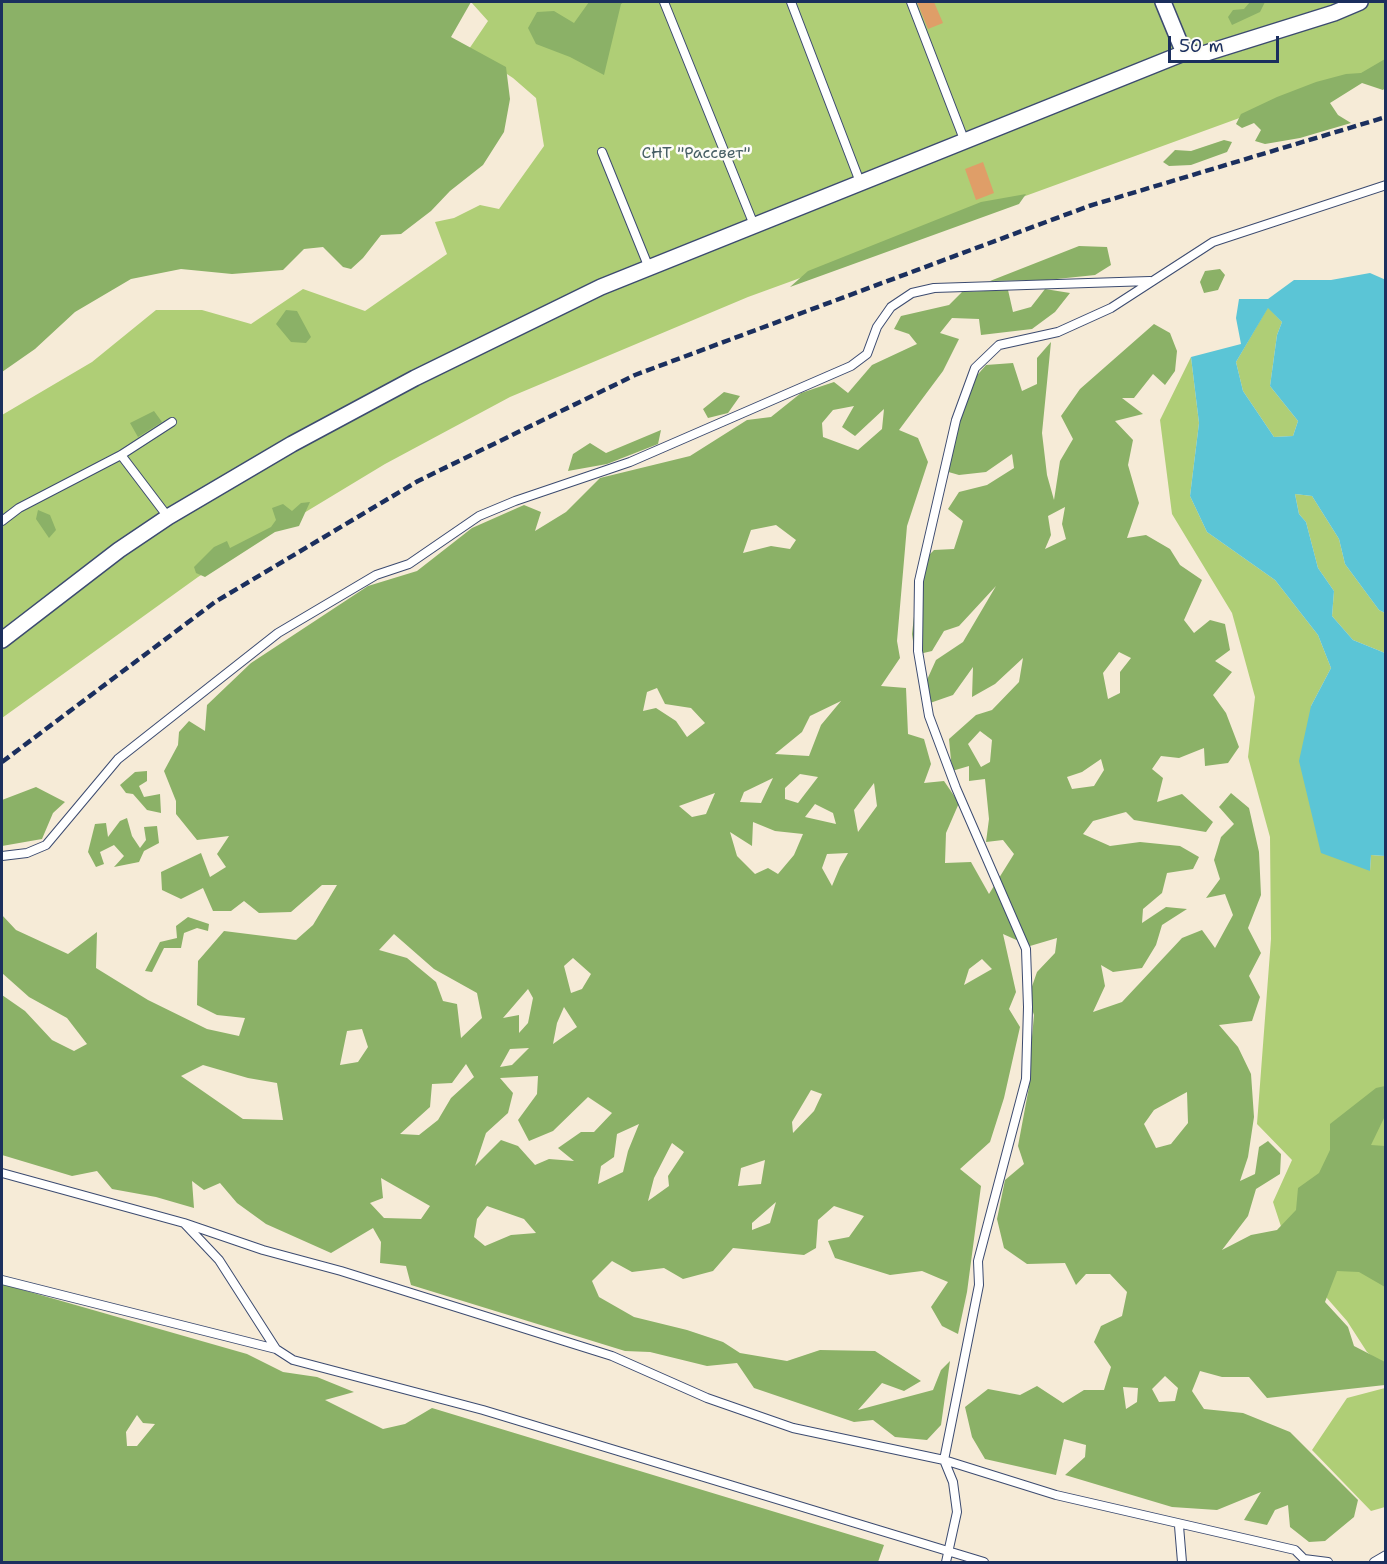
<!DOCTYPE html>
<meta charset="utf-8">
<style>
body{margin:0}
#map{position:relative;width:1387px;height:1564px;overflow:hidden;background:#f6ebd7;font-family:"Shantell Sans",sans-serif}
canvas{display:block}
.frame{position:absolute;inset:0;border:3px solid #1b2f5e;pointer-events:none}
.scale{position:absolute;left:1168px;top:36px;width:111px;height:27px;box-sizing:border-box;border:3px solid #1b2f5e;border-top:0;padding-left:8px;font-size:18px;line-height:21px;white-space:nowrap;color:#1b2f5e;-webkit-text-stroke:4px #fdfcf7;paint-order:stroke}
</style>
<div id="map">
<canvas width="1387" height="1564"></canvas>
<div class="frame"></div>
<div class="scale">50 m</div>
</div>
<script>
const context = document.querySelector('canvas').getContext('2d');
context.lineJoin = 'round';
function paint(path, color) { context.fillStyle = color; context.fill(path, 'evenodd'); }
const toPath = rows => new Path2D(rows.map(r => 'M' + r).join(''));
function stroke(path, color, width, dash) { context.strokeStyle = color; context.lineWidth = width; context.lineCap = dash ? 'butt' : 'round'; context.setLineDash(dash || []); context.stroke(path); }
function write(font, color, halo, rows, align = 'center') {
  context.font = font + ' "Shantell Sans",sans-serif'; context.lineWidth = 5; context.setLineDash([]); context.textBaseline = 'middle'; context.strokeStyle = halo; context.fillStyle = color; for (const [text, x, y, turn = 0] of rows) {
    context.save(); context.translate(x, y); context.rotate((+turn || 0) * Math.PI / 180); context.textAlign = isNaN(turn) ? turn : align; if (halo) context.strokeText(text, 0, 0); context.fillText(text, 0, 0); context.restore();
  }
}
paint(toPath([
 [471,2,1385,2,1385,65,748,297,510,397,385,464,198,577,2,718,2,415,92,362,156,310,202,310,251,324,303,289,365,311,447,254,435,222,454,218,480,205,499,209,544,146,536,98,513,78,469,49,488,21],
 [1268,307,1282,322,1277,335,1270,386,1298,421,1293,436,1274,437,1243,391,1236,362],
 [1191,357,1199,423,1190,496,1207,532,1275,580,1318,635,1331,668,1311,706,1370,871,1371,855,1385,856,1385,1367,1367,1352,1347,1321,1291,1257,1273,1202,1292,1160,1257,1124,1271,939,1270,837,1248,757,1255,697,1232,613,1172,514,1160,420],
 [1295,494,1312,496,1339,539,1345,564,1379,610,1385,613,1385,653,1353,640,1332,616,1334,591,1318,568,1306,522,1299,514],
 [1385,1388,1385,1507,1371,1511,1312,1450,1347,1398]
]), '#afce76');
paint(toPath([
 [2,2,471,2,451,37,506,67,510,99,504,132,483,165,450,191,431,211,401,234,381,235,363,258,351,269,343,267,323,247,304,249,283,270,232,274,181,269,131,279,75,312,35,349,2,372],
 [589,2,624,2,621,4,604,75,570,57,536,44,528,28,537,12,554,11,574,23],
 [1250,2,1265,2,1260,12,1232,25,1228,17,1233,10,1244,9],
 [1385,59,1385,88,1383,90,1362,83,1330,103,1338,115,1351,123,1300,138,1265,144,1255,141,1261,130,1254,123,1242,128,1236,124,1241,114,1277,97,1316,82,1346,74,1361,73],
 [1224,140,1232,142,1227,152,1191,165,1169,166,1163,162,1175,150,1191,151],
 [1026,194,1019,204,790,287,808,271,981,202],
 [1079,246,1107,247,1111,265,1095,275,1047,280,990,281],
 [1220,269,1225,275,1218,290,1204,293,1200,282,1205,271],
 [1045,289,1070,293,1055,312,1032,329,981,335,979,319,952,318,940,333,959,339,943,371,899,430,918,438,928,462,907,526,897,641,900,658,881,686,906,688,908,734,924,739,931,764,924,783,944,781,959,803,946,833,945,863,971,862,989,894,1014,854,1003,840,986,842,989,819,985,779,969,781,969,766,952,771,949,739,976,715,992,710,1019,682,1023,658,995,684,972,697,973,667,953,695,930,703,921,693,936,660,963,642,996,586,959,626,944,631,932,651,915,655,912,634,920,564,934,550,954,549,963,521,948,509,959,492,987,485,1014,468,1012,454,986,472,959,475,945,471,967,387,986,365,1013,363,1022,391,1037,384,1037,358,1051,342,1042,433,1047,475,1054,500,1060,461,1073,439,1061,416,1080,389,1154,324,1170,333,1177,351,1175,371,1165,385,1153,374,1134,398,1122,398,1143,414,1115,421,1133,440,1128,465,1139,503,1127,538,1146,535,1170,549,1180,565,1202,580,1184,620,1194,633,1210,620,1225,624,1230,650,1215,661,1232,672,1213,695,1226,713,1239,747,1228,763,1205,766,1204,748,1179,758,1161,756,1152,769,1163,778,1157,802,1182,794,1213,822,1206,832,1134,820,1126,812,1093,821,1083,834,1110,846,1140,842,1180,846,1199,857,1193,869,1167,873,1162,893,1143,909,1142,923,1166,907,1187,909,1162,925,1156,945,1142,968,1113,972,1101,965,1105,986,1093,1012,1122,1002,1182,938,1202,930,1215,948,1233,915,1225,894,1206,898,1220,879,1214,860,1221,837,1234,824,1219,807,1231,793,1249,808,1259,852,1261,895,1248,928,1261,953,1249,976,1260,997,1252,1021,1219,1025,1238,1047,1251,1074,1254,1117,1248,1157,1240,1181,1255,1174,1259,1147,1268,1141,1281,1154,1280,1174,1256,1189,1248,1216,1222,1250,1251,1235,1277,1230,1296,1210,1298,1188,1319,1173,1330,1150,1330,1124,1376,1088,1385,1086,1385,1116,1371,1145,1385,1146,1385,1287,1359,1272,1337,1271,1325,1302,1348,1327,1354,1346,1385,1362,1385,1385,1267,1398,1249,1377,1222,1377,1200,1371,1192,1391,1204,1409,1243,1413,1290,1432,1358,1500,1354,1517,1325,1541,1309,1542,1290,1527,1288,1505,1275,1510,1267,1525,1244,1520,1261,1492,1217,1510,1172,1507,1065,1475,1085,1457,1086,1445,1064,1439,1056,1475,985,1459,972,1437,965,1407,988,1389,1020,1395,1037,1386,1063,1403,1084,1390,1104,1390,1111,1367,1094,1342,1101,1326,1122,1316,1127,1292,1110,1274,1086,1274,1076,1285,1065,1263,1027,1264,1004,1248,997,1219,1005,1180,1024,1164,1018,1146,1029,1087,1023,1068,1030,1059,1034,1015,1028,998,1037,972,1055,953,1057,938,1030,946,1003,934,1016,992,1009,1009,1020,1027,1004,1098,990,1142,960,1169,981,1186,967,1292,958,1334,942,1326,931,1307,948,1282,922,1271,890,1275,835,1258,828,1241,849,1237,864,1216,834,1206,818,1220,816,1248,804,1255,733,1248,713,1271,683,1279,664,1268,632,1272,612,1261,592,1281,599,1297,634,1317,687,1330,723,1342,740,1353,787,1361,820,1350,875,1351,921,1381,904,1391,882,1383,858,1410,933,1390,941,1370,950,1361,941,1425,927,1440,895,1437,873,1420,854,1422,754,1388,737,1363,707,1366,650,1352,625,1351,411,1285,406,1266,380,1263,381,1242,373,1228,331,1253,266,1224,237,1203,220,1183,204,1190,192,1181,194,1208,156,1197,112,1189,97,1171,72,1176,2,1155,2,995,25,1011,52,1040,74,1051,87,1044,67,1018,29,997,2,973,2,915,16,930,68,954,97,932,96,968,148,1000,207,1029,239,1036,245,1018,217,1015,197,1005,198,961,224,931,296,940,313,925,337,885,322,885,291,912,259,913,244,901,231,911,213,911,203,888,181,899,162,890,161,872,201,853,210,877,226,867,217,854,229,836,197,840,176,814,176,801,164,771,178,745,179,732,189,721,205,731,207,705,251,663,368,586,417,571,472,528,524,505,541,512,535,531,566,512,600,478,690,456,747,420,771,417,801,393,834,382,848,393,872,365,917,344,909,334,894,329,901,316,949,305,962,292,1008,290,1013,312,1031,307],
 [854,406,842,427,855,436,884,409,882,429,858,450,823,437,822,423,833,410],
 [1065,507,1062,524,1066,539,1045,549,1051,535,1048,516],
 [776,525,796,540,790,549,771,546,743,553,751,530],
 [1119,652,1131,658,1120,672,1120,693,1108,699,1103,673],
 [657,688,665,704,691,708,705,723,687,737,676,721,656,708,643,711,647,692],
 [841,701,821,725,809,756,775,754,802,732,810,716],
 [980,731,992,740,990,762,981,767,968,744],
 [1101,759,1104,770,1094,786,1072,789,1067,777,1082,772],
 [800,774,818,777,798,803,785,799,785,788],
 [773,778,761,803,740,802,744,792],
 [874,783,877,806,858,832,854,810],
 [715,793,706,814,692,817,679,806],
 [815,804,833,813,836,824,805,817],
 [753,822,775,831,803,834,794,855,778,874,768,868,755,874,737,856,730,832,752,846],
 [848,853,840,867,832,886,822,868,827,854],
 [394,934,434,969,477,993,482,1018,461,1038,457,1004,443,1001,436,982,407,958,379,950],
 [573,958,591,974,582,989,571,993,564,966],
 [982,959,992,969,964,985,969,969],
 [528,989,533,998,528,1023,519,1033,519,1015,503,1018],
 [564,1007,577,1027,553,1044,557,1023],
 [362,1029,368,1047,358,1062,340,1065,347,1031],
 [529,1048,512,1065,500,1067,510,1049],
 [466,1064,474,1077,451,1098,438,1120,419,1135,400,1134,430,1107,432,1084,452,1083],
 [203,1065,248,1078,277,1083,283,1120,243,1119,181,1076],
 [538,1076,537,1094,518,1120,529,1141,553,1131,588,1097,612,1113,594,1132,581,1132,558,1148,574,1161,549,1159,535,1165,518,1146,501,1140,475,1166,486,1133,508,1113,513,1093,500,1078],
 [811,1090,822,1094,814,1111,793,1133,792,1122],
 [1187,1092,1188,1123,1171,1144,1156,1148,1144,1124,1154,1110],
 [639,1124,628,1151,623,1172,598,1184,601,1166,614,1157,617,1134],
 [672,1143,684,1152,668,1176,669,1186,648,1201,654,1178],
 [765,1160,761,1184,738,1186,741,1168],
 [381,1178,430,1206,421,1219,384,1218,370,1203,383,1198],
 [776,1202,770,1223,752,1230,752,1223],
 [487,1206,524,1219,536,1233,511,1235,485,1246,474,1237,477,1219],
 [1165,1376,1178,1388,1175,1401,1159,1402,1152,1389],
 [1123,1387,1138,1388,1137,1402,1126,1409],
 [286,310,297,311,311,337,306,343,291,342,276,324],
 [724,392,740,396,728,413,708,418,703,409],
 [154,411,162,422,138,437,130,423],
 [661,430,658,444,607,464,568,471,573,454,590,443,606,453],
 [310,502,299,526,275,532,205,577,196,573,194,567,214,547,227,541,230,548,271,527,276,520,272,508,283,504,292,511,301,503],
 [38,510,50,515,56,530,49,538,36,519],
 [147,771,147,781,139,786,144,797,160,794,161,813,147,810,133,794,126,793,120,785,135,772],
 [36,787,65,802,53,813,42,839,2,846,2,800],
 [127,818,132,836,140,848,146,840,144,827,157,826,159,843,144,851,139,862,114,867,124,856,114,845,100,852,104,864,96,867,88,852,95,824,106,823,108,837,120,821],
 [188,917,209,924,208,931,197,928,184,933,181,948,164,948,152,972,145,971,160,942,177,938,176,926],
 [2,1284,247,1354,283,1372,317,1377,354,1392,325,1400,383,1429,405,1424,432,1408,884,1545,878,1562,2,1562],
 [137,1415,143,1423,155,1424,137,1446,127,1446,126,1432]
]), '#8bb167');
paint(toPath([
 [1370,273,1386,280,1385,613,1379,610,1345,564,1339,539,1312,496,1295,494,1299,514,1306,522,1318,568,1334,591,1332,616,1353,640,1385,653,1385,856,1371,855,1370,871,1321,853,1299,761,1311,706,1331,668,1318,635,1275,580,1207,532,1190,496,1199,423,1191,357,1241,344,1236,318,1239,299,1268,299,1294,280,1331,280],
 [1268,308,1282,322,1277,335,1270,386,1298,421,1293,436,1274,437,1243,391,1236,362]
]), '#5bc5d6');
paint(toPath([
 [917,2,934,2,943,23,928,29],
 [983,162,994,193,976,200,965,169]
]), '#df9e68');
const service = toPath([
 [664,2,754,225],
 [791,2,860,182],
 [911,2,965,142],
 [602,152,649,268],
 [121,455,168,517],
 [2,521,19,508,121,455,172,422],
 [2,856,27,853,46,845,118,759,278,633,376,575,409,564,479,516,515,501,630,462,851,366,867,354,877,327,891,307,912,293,934,288,1150,281],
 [2,1173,184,1223,263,1250,341,1271,612,1356,707,1398,793,1428,944,1460,1056,1495,1295,1550,1304,1559,1328,1562],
 [185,1224,219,1260,276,1349],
 [2,1280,276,1349,293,1360,483,1410,984,1562],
 [1179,1526,1182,1562],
 [946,1562,957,1512,953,1482,944,1460,979,1285,978,1261,1026,1079,1028,1007,1026,949,956,788,929,716,918,651,919,581,956,420,975,368,999,345,1058,332,1111,308,1213,242,1386,185],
 [1374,1562,1386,1555]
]);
const minor = toPath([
 [1163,2,1184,53],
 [2,640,119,550,168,517,292,444,415,378,601,287,1184,53,1203,54,1334,13,1360,2]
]);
stroke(service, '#3c4b70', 10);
stroke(minor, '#3c4b70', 18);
stroke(service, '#fff', 8);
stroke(minor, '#fff', 15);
stroke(toPath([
 [2,762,215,602,418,481,635,375,1089,206,1386,117]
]), '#1b2f5e', 4.5, [9, 4.5]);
write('16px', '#475f65', '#fdfcf7', [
 ["СНТ \"Рассвет\"",696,154]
]);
</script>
